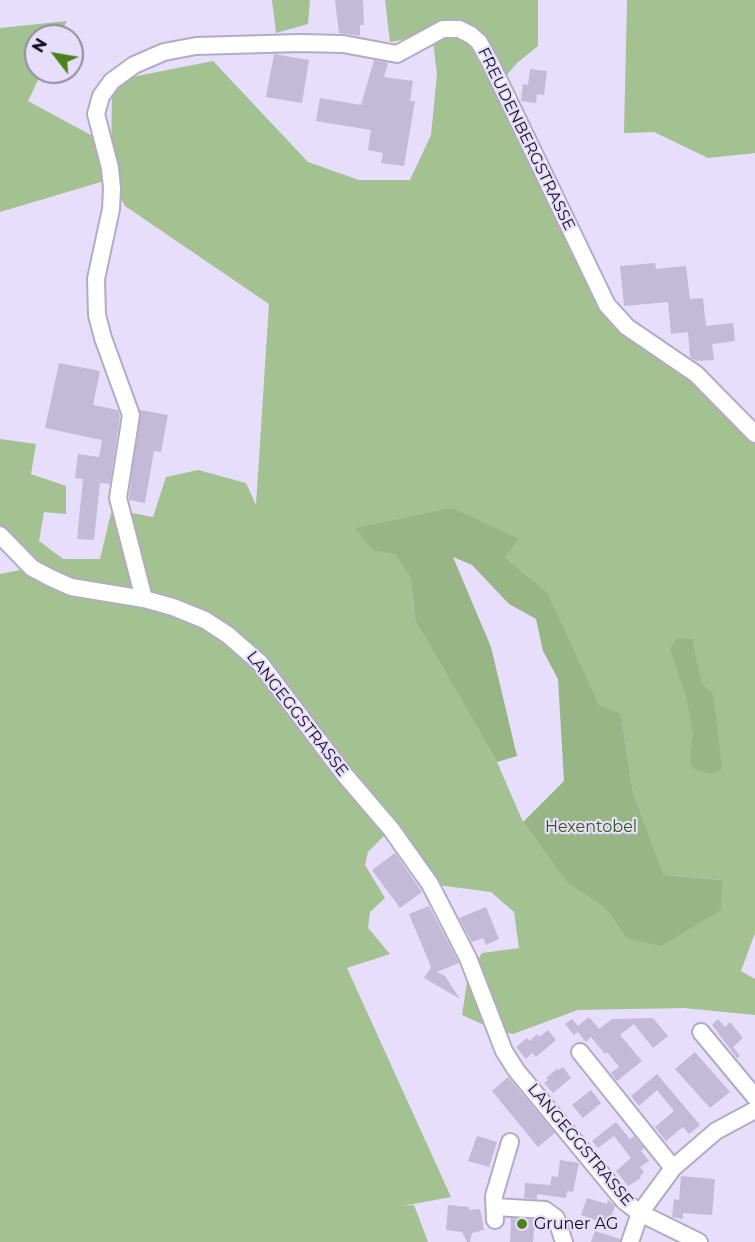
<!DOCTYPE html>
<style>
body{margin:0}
#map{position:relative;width:755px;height:1242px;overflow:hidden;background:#e6defb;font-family:Montserrat,sans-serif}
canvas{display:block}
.north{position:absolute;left:24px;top:24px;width:60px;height:60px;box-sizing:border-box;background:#e6defb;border:2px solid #918ba0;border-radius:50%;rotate:301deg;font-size:16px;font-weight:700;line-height:24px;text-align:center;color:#110e18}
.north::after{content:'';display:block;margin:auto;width:21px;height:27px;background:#4b821a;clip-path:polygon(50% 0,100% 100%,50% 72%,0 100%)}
</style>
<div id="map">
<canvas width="755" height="1242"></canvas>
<div class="north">N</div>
</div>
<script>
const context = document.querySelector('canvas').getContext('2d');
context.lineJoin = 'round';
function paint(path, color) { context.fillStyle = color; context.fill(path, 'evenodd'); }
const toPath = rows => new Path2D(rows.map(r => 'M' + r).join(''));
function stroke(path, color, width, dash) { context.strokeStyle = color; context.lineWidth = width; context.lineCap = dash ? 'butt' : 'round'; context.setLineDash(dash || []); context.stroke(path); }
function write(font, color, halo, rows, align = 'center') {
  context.font = font + ' Montserrat,sans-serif'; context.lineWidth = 4.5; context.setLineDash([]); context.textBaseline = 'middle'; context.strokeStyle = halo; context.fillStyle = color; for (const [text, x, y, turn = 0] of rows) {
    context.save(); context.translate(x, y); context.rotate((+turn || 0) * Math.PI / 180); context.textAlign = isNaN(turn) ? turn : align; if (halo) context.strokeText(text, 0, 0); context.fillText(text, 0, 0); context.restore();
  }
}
paint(toPath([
 [272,0,310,0,308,24,276,33],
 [385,0,538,0,538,46,517,63,506,76,497,59,463,32,607,305,755,434,755,933,741,971,755,979,755,1015,684,1008,578,1010,513,1034,495,1030,462,1015,468,976,482,953,519,948,514,912,491,892,430,884,391,829,368,852,365,865,385,898,370,912,368,928,390,954,347,968,451,1197,403,1206,414,1205,428,1242,0,1242,0,574,31,568,0,535,0,439,36,444,31,474,66,486,66,514,44,512,39,541,63,559,100,559,111,513,121,511,153,517,166,477,198,470,246,483,256,505,269,304,125,206,111,179,0,212,0,28,67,21,59,36,36,36,36,72,42,72,28,101,102,141,111,175,112,81,213,61,308,162,359,180,410,180,431,135,437,74,432,34,390,42],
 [518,539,504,556,548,593,599,706,621,714,633,792,664,875,722,880,626,938,605,908,567,883,523,822,497,762,415,620,411,579,395,554],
 [627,0,755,0,755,153,708,158,654,132,624,133]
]), '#a3c191');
paint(toPath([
 [452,508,519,539,505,557,548,593,599,705,621,714,633,792,664,875,722,880,721,910,661,946,626,938,605,908,567,883,523,822,564,781,558,679,543,651,536,619,509,604,472,565,453,557,491,647,517,756,497,762,415,620,411,579,395,554,373,550,355,528],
 [677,638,692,639,702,684,713,693,722,769,709,774,693,768,690,761,693,734,687,700,670,649]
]), '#97b585');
paint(toPath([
 [335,0,363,0,364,25,360,25,360,36,339,33],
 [274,54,309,60,302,103,266,97],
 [374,60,388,63,384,77,413,81,410,101,415,101,404,166,381,163,383,153,368,150,371,130,316,121,320,98,361,105],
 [530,69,547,71,544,95,537,94,536,103,521,101,523,84,528,85],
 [655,263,656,269,686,266,690,299,703,298,706,326,733,323,735,341,712,344,714,360,696,361,690,357,688,332,671,334,668,302,624,306,620,266],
 [59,363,100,371,93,405,118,410,120,416,110,484,100,483,94,540,77,539,83,479,75,478,78,454,99,457,102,440,45,428],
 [140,410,168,415,161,452,154,451,145,503,129,500,129,497],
 [395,853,422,892,400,908,372,870],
 [429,906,459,963,437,972,445,976,460,999,424,978,431,967,409,914],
 [486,907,499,939,486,945,483,938,472,942,459,918],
 [589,1017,599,1029,612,1019,653,1018,668,1036,653,1048,634,1024,620,1035,642,1061,617,1081,611,1073,619,1067,607,1052,605,1054,591,1037,586,1042,578,1032,574,1035,565,1024,572,1019,578,1026],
 [718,1019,725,1027,730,1022,743,1038,733,1047,740,1056,737,1058,712,1025],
 [548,1030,556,1040,536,1057,532,1053,526,1059,516,1047,527,1038,530,1041,537,1034,539,1037],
 [695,1052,730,1092,710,1108,675,1069],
 [563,1067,571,1078,553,1093,544,1083,548,1080,546,1078,558,1068,559,1070],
 [657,1074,700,1125,689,1134,683,1127,666,1141,655,1127,674,1111,657,1090,639,1106,631,1096],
 [508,1077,555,1133,538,1147,492,1091],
 [591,1090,601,1103,583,1118,572,1105],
 [616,1122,630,1139,634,1136,644,1148,641,1151,649,1161,640,1167,644,1172,640,1176,641,1178,628,1186,616,1171,631,1158,614,1136,598,1148,592,1141],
 [477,1136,497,1142,489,1167,468,1161],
 [560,1160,579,1163,573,1192,567,1191,566,1198,537,1194,537,1199,524,1198,525,1183,550,1185,552,1176,558,1177],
 [681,1176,715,1179,712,1215,683,1213,683,1219,672,1217,674,1199,679,1200],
 [587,1198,607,1204,608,1200,615,1206,607,1228,600,1226,601,1222,581,1215],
 [448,1205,469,1207,469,1210,480,1209,484,1230,472,1233,470,1242,467,1242,462,1232,446,1230],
 [511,1218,535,1220,533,1242,510,1242],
 [595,1231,620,1239,620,1242,591,1242]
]), '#c2bad6');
const minor = toPath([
 [0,535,32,568,51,578,71,587,144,599,173,607,205,620,228,635,260,663,344,774,391,829,430,884,468,958,504,1051,516,1070,624,1201,640,1213,699,1242],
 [144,599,118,498,131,415,103,338,97,315,96,279,111,209,112,188,110,168,96,114,101,96,112,81,134,65,164,52,196,46,300,43,343,44,397,54,443,29,459,29,471,35,479,42,490,62,607,305,627,327,696,374,755,434],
 [701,1032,755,1097],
 [580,1052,673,1168],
 [495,1207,545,1210,556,1218,564,1242],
 [495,1220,494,1196,510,1142],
 [630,1242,640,1213,673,1168,716,1131,755,1110]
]);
stroke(minor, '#b2abc6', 20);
stroke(minor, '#fff', 16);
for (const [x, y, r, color] of [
 [522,1224,6,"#4b821a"]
]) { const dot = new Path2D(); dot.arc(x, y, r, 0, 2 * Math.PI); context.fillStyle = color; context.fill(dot); stroke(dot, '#e6defb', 2); }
write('16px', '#110e18', '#e6defb', [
 ["FREUDENBERGSTRASSE",526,139,64],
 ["LANGEGGSTRASSE",297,714,52],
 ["LANGEGGSTRASSE",580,1145,50]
]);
write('16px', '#345915', '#e6defb', [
 ["Hexentobel",591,827]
]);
write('16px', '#110e18', '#e6defb', [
 ["Gruner AG",534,1224]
], 'left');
</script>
